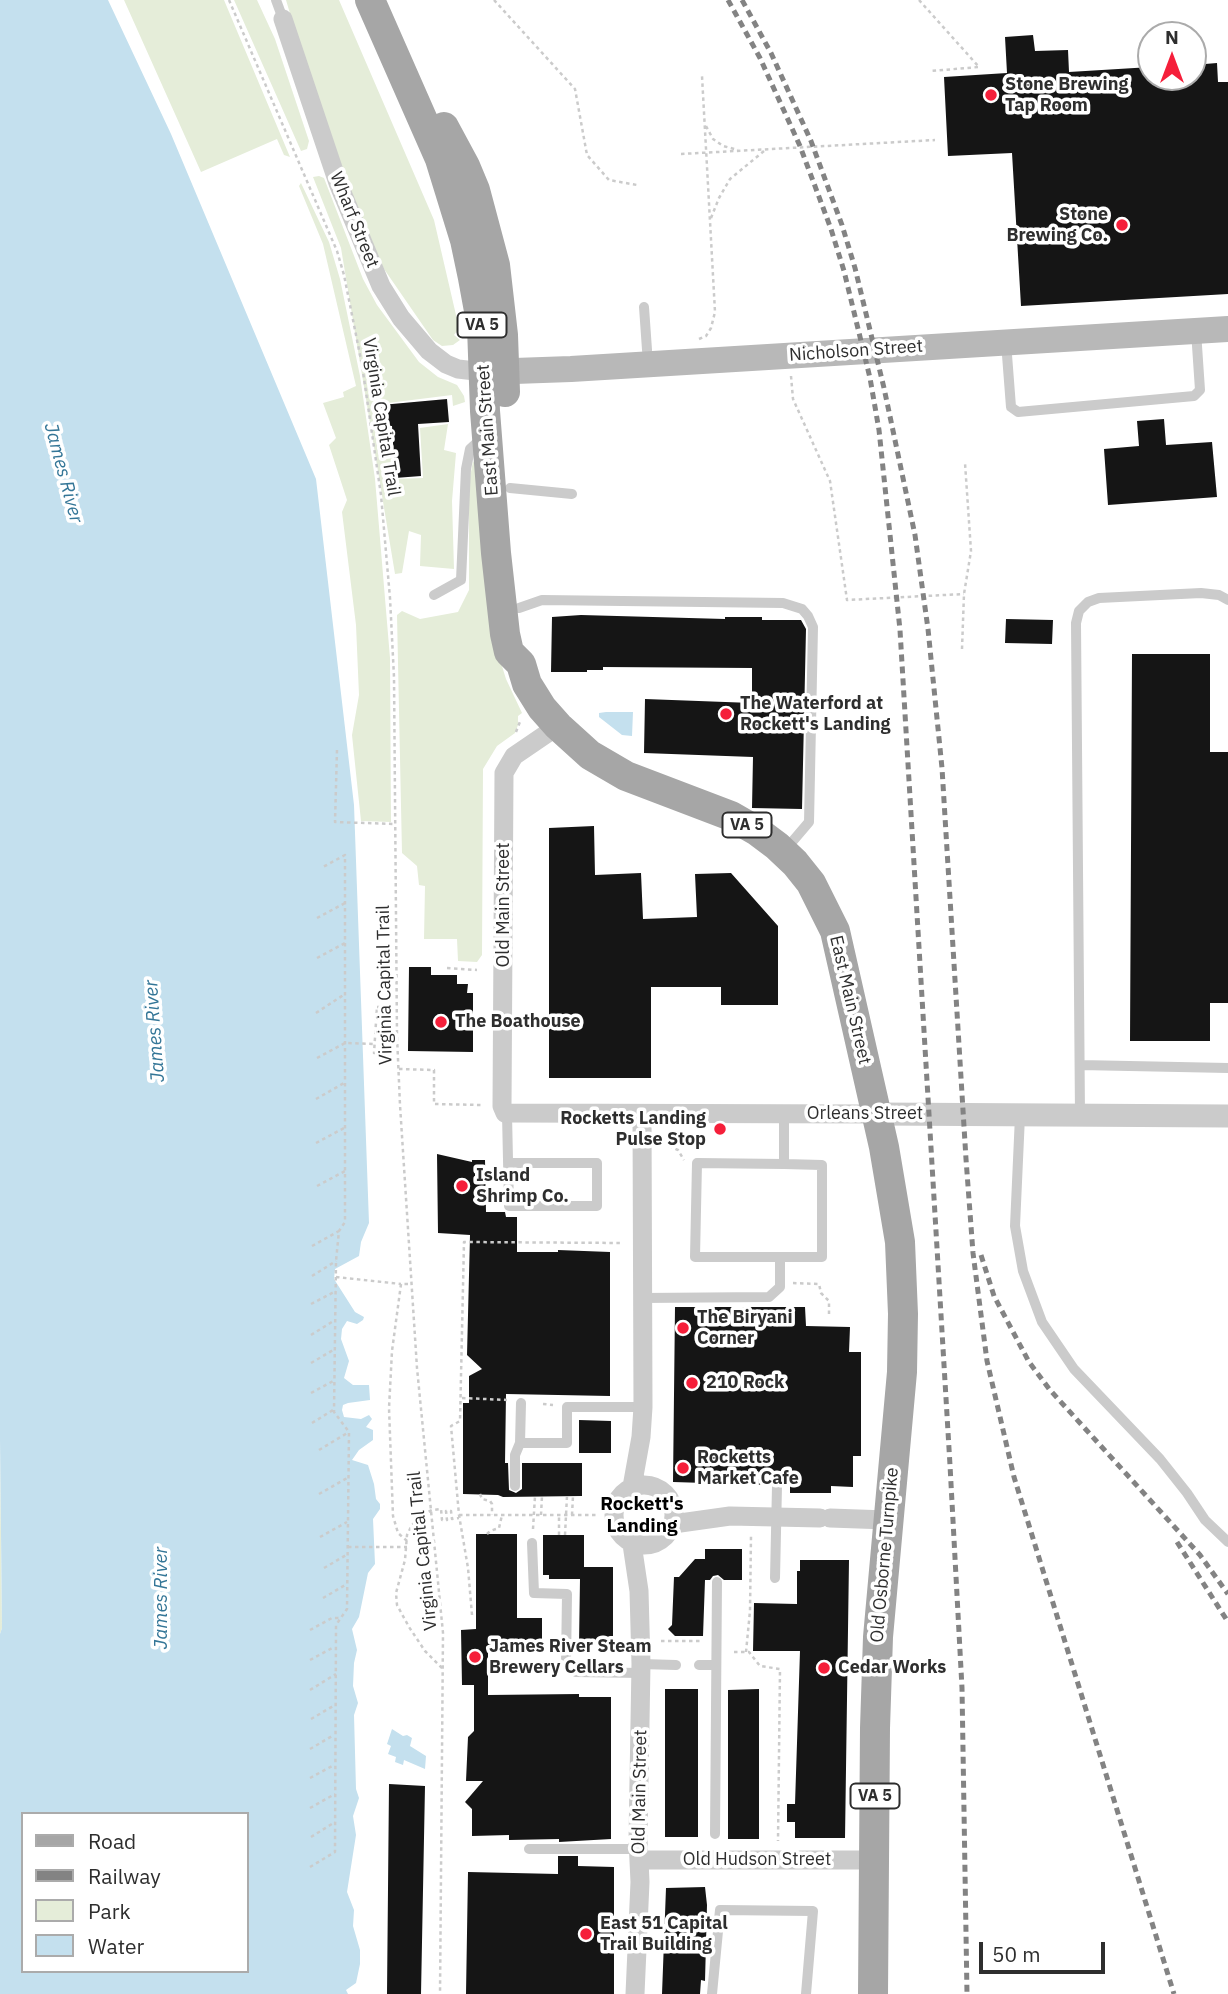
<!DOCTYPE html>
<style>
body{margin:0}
#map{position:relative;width:1228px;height:1994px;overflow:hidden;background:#fff;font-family:"IBM Plex Sans",sans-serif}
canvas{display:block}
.legend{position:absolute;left:21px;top:1812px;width:228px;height:161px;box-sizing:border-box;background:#fff;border:2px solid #ababab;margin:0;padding:9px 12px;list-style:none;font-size:21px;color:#2e2e2e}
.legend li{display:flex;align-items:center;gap:14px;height:35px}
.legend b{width:35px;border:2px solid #ababab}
.north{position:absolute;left:1137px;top:21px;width:70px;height:70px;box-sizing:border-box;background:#fff;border:2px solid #ababab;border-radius:50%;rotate:0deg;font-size:19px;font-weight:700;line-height:28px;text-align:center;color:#2e2e2e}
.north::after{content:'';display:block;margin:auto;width:24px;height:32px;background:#f51f3a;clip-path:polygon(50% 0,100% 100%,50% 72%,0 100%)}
.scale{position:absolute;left:979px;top:1942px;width:126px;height:32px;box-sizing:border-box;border:4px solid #2e2e2e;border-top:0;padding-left:9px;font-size:21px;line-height:24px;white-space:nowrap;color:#2e2e2e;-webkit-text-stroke:5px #fff;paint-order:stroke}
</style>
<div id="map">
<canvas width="1228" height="1994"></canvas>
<ul class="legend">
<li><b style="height:9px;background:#a6a6a6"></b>Road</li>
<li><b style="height:9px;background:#838383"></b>Railway</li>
<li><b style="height:19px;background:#e5edd9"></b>Park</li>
<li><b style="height:19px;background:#c4e0ee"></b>Water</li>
</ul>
<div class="north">N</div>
<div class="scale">50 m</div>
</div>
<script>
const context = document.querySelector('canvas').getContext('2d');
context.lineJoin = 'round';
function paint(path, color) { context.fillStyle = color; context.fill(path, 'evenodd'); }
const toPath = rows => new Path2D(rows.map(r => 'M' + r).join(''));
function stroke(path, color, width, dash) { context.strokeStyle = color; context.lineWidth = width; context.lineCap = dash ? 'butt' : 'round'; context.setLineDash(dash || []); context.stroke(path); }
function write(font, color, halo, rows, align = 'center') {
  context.font = font + ' "IBM Plex Sans",sans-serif'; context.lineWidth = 7; context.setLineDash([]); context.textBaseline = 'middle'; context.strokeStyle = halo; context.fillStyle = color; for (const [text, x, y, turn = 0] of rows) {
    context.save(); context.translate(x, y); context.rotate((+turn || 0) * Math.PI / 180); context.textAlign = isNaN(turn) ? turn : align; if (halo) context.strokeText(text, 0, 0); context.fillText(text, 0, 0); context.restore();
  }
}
paint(toPath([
 [124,0,224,0,290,157,284,155,277,139,201,172],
 [234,0,257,0,275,39,309,141,307,149,301,151],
 [286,0,339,0,434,220,459,328,454,335,460,340,453,345,442,346,433,340,384,269,357,213,311,85],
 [319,176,324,178,363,279,377,305,419,362,438,377,457,385,464,396,465,402,453,406,452,395,380,404,382,428,390,429,394,479,423,478,420,428,448,424,444,450,456,453,452,501,454,569,420,566,421,535,409,531,402,573,395,574,341,248,313,177],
 [301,183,329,242,340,279,360,376,375,479,390,658,391,822,361,821,352,735,359,695,356,625,342,512,347,500,329,445,336,438,323,403,344,397,343,392,356,386,323,244,299,186],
 [473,461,477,468,493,637,506,679,522,713,518,716,518,725,515,733,497,746,483,769,482,955,477,962,458,961,457,939,424,939,425,886,419,885,417,866,402,853,397,615,402,611,420,619,458,612,469,590,469,483],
 [0,1439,2,1628,0,1634]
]), '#e5edd9');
paint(toPath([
 [0,0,108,0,171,134,316,479,354,805,369,1223,361,1242,359,1256,335,1269,334,1279,355,1312,364,1317,363,1320,357,1324,347,1321,342,1329,341,1339,349,1361,344,1378,353,1385,369,1385,370,1400,348,1403,343,1405,342,1410,344,1417,361,1419,369,1415,372,1419,366,1427,373,1430,373,1440,359,1450,352,1460,368,1465,374,1484,376,1499,380,1504,380,1509,373,1519,375,1564,368,1573,359,1617,352,1629,357,1650,354,1663,353,1686,358,1703,354,1715,356,1789,359,1798,353,1816,356,1835,347,1892,354,1910,353,1926,360,1950,360,1964,356,1983,346,1990,348,1994,0,1994,0,1634,2,1628,0,1439],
 [23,1814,247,1814,247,1971,23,1971],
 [606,712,633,712,632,736,622,735,599,717,599,713],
 [392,1729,403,1736,407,1735,412,1738,410,1746,426,1756,425,1769,404,1760,403,1765,395,1762,396,1757,388,1754,391,1746,387,1744]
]), '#c4e0ee');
paint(toPath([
 [1033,35,1035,51,1068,50,1069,72,1151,67,1151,77,1193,77,1193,65,1217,63,1218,82,1228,82,1228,294,1021,306,1012,153,948,156,944,77,1007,73,1005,37],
 [447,399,449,422,418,424,421,476,395,478,392,426,383,426,381,405],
 [1164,419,1166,445,1212,442,1217,497,1108,505,1104,449,1139,446,1137,421],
 [581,615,725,619,725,617,762,617,762,620,801,620,806,629,802,809,752,808,753,757,644,753,645,699,752,703,752,668,603,667,603,670,587,670,587,672,551,672,552,617],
 [1006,619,1053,620,1052,644,1005,643],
 [1132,654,1210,654,1210,752,1228,752,1228,1003,1210,1003,1210,1041,1130,1041],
 [594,826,595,875,641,873,643,919,697,917,695,874,731,873,778,926,778,1005,721,1005,721,987,651,987,651,1078,549,1078,549,828],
 [409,967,431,967,431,975,457,975,457,984,468,984,467,993,473,993,473,1052,408,1051],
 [437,1154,472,1162,472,1160,485,1160,486,1212,505,1212,506,1217,517,1217,517,1252,558,1252,558,1250,610,1252,610,1396,506,1394,505,1463,508,1463,509,1490,516,1493,522,1489,522,1463,582,1463,582,1496,503,1497,498,1495,463,1494,463,1403,469,1403,469,1376,482,1369,467,1355,470,1235,438,1233],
 [675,1307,805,1307,806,1326,850,1327,849,1352,861,1352,861,1456,853,1456,853,1487,831,1486,831,1493,790,1493,790,1486,784,1486,778,1479,773,1480,770,1485,673,1482],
 [579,1420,611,1421,611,1453,579,1453],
 [476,1534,517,1534,517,1618,542,1618,542,1640,518,1640,518,1645,488,1645,488,1695,579,1694,579,1697,611,1697,611,1839,559,1842,559,1839,509,1840,509,1835,472,1836,472,1809,465,1802,483,1781,466,1781,468,1737,474,1731,474,1685,462,1685,461,1630,476,1629],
 [543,1535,584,1535,584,1567,613,1567,613,1645,579,1645,580,1579,549,1579,549,1575,543,1575],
 [705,1549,742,1549,742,1580,724,1580,718,1575,713,1576,710,1580,705,1580,703,1636,675,1636,668,1629,672,1625,674,1577,679,1577,695,1559,705,1559],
 [800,1560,849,1560,845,1838,795,1838,795,1822,787,1822,787,1804,795,1804,800,1651,753,1651,754,1603,797,1604,797,1571,800,1571],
 [665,1689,698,1689,698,1837,665,1837],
 [759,1689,759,1839,728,1839,728,1690],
 [389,1784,425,1786,421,1994,387,1994],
 [558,1856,578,1856,578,1866,614,1867,614,1994,466,1994,468,1872,558,1874],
 [705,1887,707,1905,705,1981,701,1980,700,1994,662,1994,666,1888]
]), '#151515');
stroke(toPath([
 [229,0,337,251,344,275,362,365,381,495,390,598,394,677,397,1036,400,1105,417,1368,443,1633,440,1994],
 [494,0,575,89,587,155,609,180,637,185],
 [919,0,979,67,931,71],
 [706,126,713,139,723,146,738,150],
 [681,154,935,140],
 [711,218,719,198,730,179,764,151],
 [699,339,706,336,711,328,715,312,702,76],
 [791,376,793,399,830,481,847,600,964,594],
 [962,649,964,594,971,551,965,463],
 [516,732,521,719],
 [337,750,335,822,395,824],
 [317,918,345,903],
 [317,958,345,943],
 [447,968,477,970],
 [377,1007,381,1007,383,1052,374,1053,377,1007],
 [316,1013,345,994],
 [383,1052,388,1052,388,1036,397,1036],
 [317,1058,345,1043,373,1044],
 [399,1069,434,1070,434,1104,483,1105],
 [316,1099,344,1083],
 [316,1143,344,1128],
 [669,1146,678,1150,684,1160],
 [317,1186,345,1171],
 [312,1246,339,1231],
 [312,1276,336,1261],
 [336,1277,401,1284],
 [793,1283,819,1284,821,1293,829,1301,829,1316],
 [311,1304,336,1291],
 [311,1335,335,1320],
 [311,1363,335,1349],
 [311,1393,335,1380],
 [462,1398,507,1400],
 [543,1404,553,1405],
 [312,1423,333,1410],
 [319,1450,349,1432],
 [319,1494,349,1477],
 [480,1494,482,1499,490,1501,492,1504,492,1515],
 [459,1515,598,1515],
 [541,1515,542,1496],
 [572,1515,573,1496],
 [533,1529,535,1496],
 [487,1534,490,1531,499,1528,502,1515],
 [559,1535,559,1515],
 [565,1535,567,1496],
 [320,1537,347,1522],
 [407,1541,398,1533,393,1516,389,1408,392,1351,401,1284,411,1284],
 [348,1547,407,1547],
 [324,1568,348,1554],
 [323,1598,347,1584],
 [472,1615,468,1568,459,1515,451,1426,460,1421,464,1242,623,1243],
 [310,1630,332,1618,341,1618],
 [661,1641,703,1641],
 [734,1652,749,1652,760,1666,780,1669,778,1841],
 [746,1652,750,1611,751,1536],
 [310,1660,334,1647],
 [442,1668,425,1651,409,1627,397,1605,396,1593,405,1560,407,1535,412,1525,422,1515,432,1510,441,1509,442,1520,447,1520,446,1511,451,1511,452,1519,459,1518],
 [310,1690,336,1674],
 [311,1719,335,1705],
 [310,1749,334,1735],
 [310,1778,334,1765],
 [310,1808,335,1794],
 [311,1837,335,1822],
 [310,1867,335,1852,336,1625,347,1609,349,1432,334,1412,336,1261,339,1231,345,1222,345,855,323,867]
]), '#cbcbcb', 2.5, [3.5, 3.5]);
stroke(toPath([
 [276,0,283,19],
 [644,307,648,364],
 [1006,342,1011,407,1018,412,1194,396,1200,390,1196,331],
 [510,488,572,494],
 [434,595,461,580,466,469,470,449,481,439],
 [519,608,542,600,783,603,802,609,808,616,813,627,809,822,786,849],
 [1080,1065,1228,1068],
 [507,1114,509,1206,597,1206,597,1163,509,1163],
 [1080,1115,1076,623,1079,611,1088,602,1099,598,1201,593,1219,595,1228,600],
 [1020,1116,1015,1226,1023,1271,1042,1322,1074,1369,1160,1459,1187,1493,1205,1520,1228,1542],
 [784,1164,822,1165,822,1257,695,1257,697,1163,784,1164,784,1114],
 [642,1298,769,1297,780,1287,780,1257],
 [521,1403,520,1443,567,1443,567,1407,643,1407],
 [515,1486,515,1455,520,1443],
 [532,1543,534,1593,567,1594,566,1664,576,1672,641,1673],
 [775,1578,777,1486],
 [641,1664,676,1665],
 [699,1665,715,1665],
 [715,1834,717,1582],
 [529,1849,639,1849],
 [712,1994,720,1910,813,1911,806,1994]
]), '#cbcbcb', 10);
stroke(toPath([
 [283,19,338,183,381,286,401,318,429,351,446,364,458,369,484,372],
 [558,726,514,756,504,773,502,1106,505,1113,876,1114],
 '614 1515a30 30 0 1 1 60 0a30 30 0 1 1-60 0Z',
 [632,1487,641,1437,643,1407,642,1114],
 [830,1518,887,1520],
 [673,1524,730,1516,820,1518],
 [632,1544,639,1591,641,1664,638,1840,640,1882,635,1994],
 [639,1860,875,1860]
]), '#cbcbcb', 19);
stroke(toPath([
 [876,1114,1228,1116]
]), '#cbcbcb', 23);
stroke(toPath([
 [486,372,571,369,1228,329]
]), '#b8b8b8', 26);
stroke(toPath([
 [370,0,440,159,465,240,473,278,482,327,485,411,496,553,505,634,509,652,521,664,527,684,542,708,558,726,590,755,626,776,731,816,757,831,777,846,795,863,811,883,835,931,884,1147,900,1242,903,1314,902,1372,878,1637,875,1728,873,1994],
 [444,127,465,166,475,190,495,265,503,335,505,392]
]), '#a6a6a6', 30);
stroke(toPath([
 [728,0,760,58,800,146,831,229,844,271,870,378,879,430,900,630,950,1465,962,1688,967,1994],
 [742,0,771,53,811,141,842,225,855,268,884,388,915,535,928,629,942,768,966,1159,973,1253,987,1361,1014,1477,1174,1994],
 [981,1255,994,1296,1029,1362,1050,1390,1200,1555,1228,1594],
 [1177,1542,1228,1622]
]), '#838383', 5, [7, 5]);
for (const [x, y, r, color] of [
 [991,95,7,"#f51f3a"],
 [1122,225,7,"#f51f3a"],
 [726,714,7,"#f51f3a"],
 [441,1022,7,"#f51f3a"],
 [720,1129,7,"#f51f3a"],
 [462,1186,7,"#f51f3a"],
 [683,1328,7,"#f51f3a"],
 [692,1383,7,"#f51f3a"],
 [683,1468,7,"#f51f3a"],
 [475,1657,7,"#f51f3a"],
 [824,1668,7,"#f51f3a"],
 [586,1934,7,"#f51f3a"]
]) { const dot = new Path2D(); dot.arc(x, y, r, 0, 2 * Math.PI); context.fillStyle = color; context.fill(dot); stroke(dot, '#fff', 2.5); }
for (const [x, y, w] of [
 [482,325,49],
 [747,825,49],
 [875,1796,49]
]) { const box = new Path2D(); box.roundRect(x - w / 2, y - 12.5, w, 25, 5); context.fillStyle = '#fff'; context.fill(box); stroke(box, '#2e2e2e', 2); }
write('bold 16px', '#2e2e2e', null, [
 ["VA 5",482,325],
 ["VA 5",747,825],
 ["VA 5",875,1796]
]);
write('bold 18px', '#2e2e2e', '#fff', [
 ["Stone Brewing",1005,85],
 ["Tap Room",1005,106],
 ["Stone",1108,215,"right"],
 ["Brewing Co.",1108,236,"right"],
 ["The Waterford at",740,704],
 ["Rockett's Landing",740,725],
 ["The Boathouse",455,1022],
 ["Rocketts Landing",706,1119,"right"],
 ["Pulse Stop",706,1140,"right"],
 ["Island",476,1176],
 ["Shrimp Co.",476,1197],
 ["The Biryani",697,1318],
 ["Corner",697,1339],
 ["210 Rock",706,1383],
 ["Rocketts",697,1458],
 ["Market Cafe",697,1479],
 ["James River Steam",489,1647],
 ["Brewery Cellars",489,1668],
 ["Cedar Works",838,1668],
 ["East 51 Capital",600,1924],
 ["Trail Building",600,1945]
], 'left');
write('18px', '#2e2e2e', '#fff', [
 ["Wharf Street",354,220,68],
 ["Nicholson Street",856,351,-4],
 ["Virginia Capital Trail",381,417,81],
 ["East Main Street",488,430,-94],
 ["Old Main Street",504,905,-90],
 ["Virginia Capital Trail",385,985,-91],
 ["East Main Street",850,1000,77],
 ["Orleans Street",865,1114],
 ["Virginia Capital Trail",423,1551,-96],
 ["Old Osborne Turnpike",885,1555,-85],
 ["Old Main Street",640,1792,-89],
 ["Old Hudson Street",757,1860]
]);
write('italic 19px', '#347697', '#fff', [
 ["James River",63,473,75],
 ["James River",155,1031,-94],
 ["James River",162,1598,-90]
]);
write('bold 19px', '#000', '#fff', [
 ["Rockett's",642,1505],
 ["Landing",642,1527]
]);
</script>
